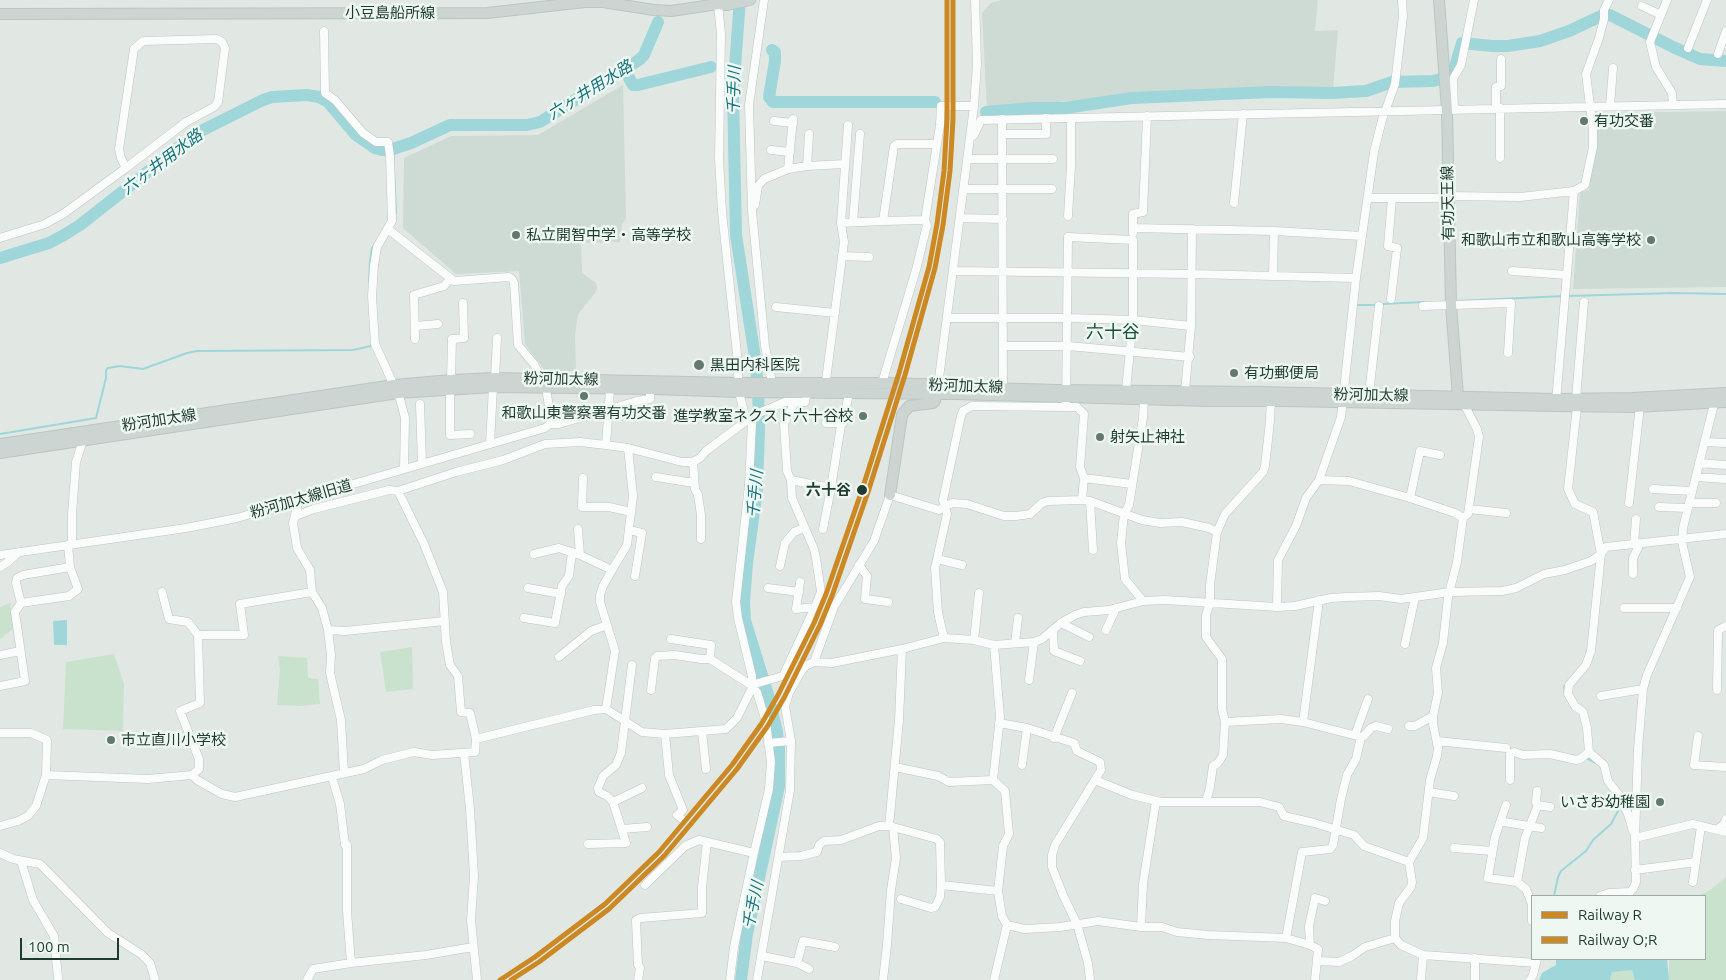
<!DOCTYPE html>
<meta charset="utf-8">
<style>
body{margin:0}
#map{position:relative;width:1726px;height:980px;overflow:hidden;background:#e1e8e4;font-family:Ubuntu,sans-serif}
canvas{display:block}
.legend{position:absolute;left:1531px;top:895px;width:175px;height:65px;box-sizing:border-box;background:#eef7f2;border:1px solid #9baca5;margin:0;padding:6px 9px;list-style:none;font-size:15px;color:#1e3b31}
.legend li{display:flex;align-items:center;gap:10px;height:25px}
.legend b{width:25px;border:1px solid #9baca5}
.scale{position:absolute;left:20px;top:938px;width:99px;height:22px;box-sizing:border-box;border:2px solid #1e3b31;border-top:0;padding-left:6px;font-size:15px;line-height:18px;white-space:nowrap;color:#1e3b31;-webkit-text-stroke:4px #eef7f2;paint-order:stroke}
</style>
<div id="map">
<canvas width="1726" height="980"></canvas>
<ul class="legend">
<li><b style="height:6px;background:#cc8923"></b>Railway R</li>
<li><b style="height:6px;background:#cc8923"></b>Railway O;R</li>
</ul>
<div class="scale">100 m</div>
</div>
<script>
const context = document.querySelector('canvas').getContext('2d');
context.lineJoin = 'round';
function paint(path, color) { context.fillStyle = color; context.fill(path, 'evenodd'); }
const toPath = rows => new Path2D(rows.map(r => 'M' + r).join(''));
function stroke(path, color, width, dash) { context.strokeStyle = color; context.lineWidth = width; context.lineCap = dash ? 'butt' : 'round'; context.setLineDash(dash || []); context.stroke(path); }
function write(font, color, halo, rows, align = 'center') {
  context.font = font + ' Ubuntu,"Noto Sans JP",sans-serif'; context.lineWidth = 5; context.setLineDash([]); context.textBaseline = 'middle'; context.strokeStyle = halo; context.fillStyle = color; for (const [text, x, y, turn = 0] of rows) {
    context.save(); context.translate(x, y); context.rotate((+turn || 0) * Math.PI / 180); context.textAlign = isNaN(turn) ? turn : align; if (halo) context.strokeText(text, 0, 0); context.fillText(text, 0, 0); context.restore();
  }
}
paint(toPath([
 [1001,0,1318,0,1315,31,1338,30,1333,90,1272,88,1177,94,1141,94,987,109,982,13,991,3],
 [623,85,626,218,622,225,620,242,581,243,582,273,596,283,597,287,596,292,578,314,575,335,576,371,545,371,525,344,519,271,456,274,403,228,404,158,451,136,538,135],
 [1726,111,1726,287,1573,289,1580,193,1589,190,1596,113]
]), '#cedad4');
paint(toPath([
 [10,603,13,620,13,629,0,639,0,607],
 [412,647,413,689,386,692,380,652],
 [114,654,124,684,123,731,63,729,66,662],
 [278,656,307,658,308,678,318,679,320,704,299,706,277,705,280,669],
 [1726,877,1726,980,1669,980,1669,959,1705,959,1705,896,1697,896,1709,891],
 [1632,969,1635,980,1610,980,1612,972]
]), '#c8e2ce');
paint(toPath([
 [67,620,67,645,54,645,53,621],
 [1556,959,1667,959,1669,980,1635,980,1632,970,1612,972,1610,980,1539,980,1542,973,1556,965]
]), '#9ed6da');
stroke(toPath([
 [393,149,396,213,394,215],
 [369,281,370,261,372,248,375,244],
 [1568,296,1674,293,1726,294],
 [1456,301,1564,296],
 [1382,304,1424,302],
 [1357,305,1377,305],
 [0,434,96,418,106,378,106,370,108,368,120,366,143,369,187,353,197,351,353,350,371,346,372,343],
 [1565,694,1564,687,1566,684],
 [1588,759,1598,764],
 [1554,896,1558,877,1561,871,1586,851,1593,840,1611,824,1618,811]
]), '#9ed6da', 2);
stroke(toPath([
 [740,0,733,93,736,235,754,351,758,386,759,427,757,490,747,563,744,602,745,620,768,695,777,732,779,749,779,786,747,934,741,980],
 [772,50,775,52,775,61,769,97,773,102,935,102],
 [624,69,633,85,638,85,711,67],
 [1450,75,1455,67,1462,43,1492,46,1508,46,1540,41,1569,31,1601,16,1610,15,1673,47,1700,59,1726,61],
 [986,112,1033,108,1065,108,1132,98,1272,92,1332,93,1366,91,1392,82,1433,81,1441,79],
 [0,258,49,243,64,235,80,225,197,133,263,100,272,97,307,95,319,97,328,102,334,109,356,135,375,148,382,150,393,149,411,143,450,125,527,125,540,122,548,117,639,60,644,55,658,22]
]), '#9ed6da', 12);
const minor = toPath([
 [764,0,749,105,752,211,765,346,772,383],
 [1667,0,1650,42,1656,67,1672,93,1673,105],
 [1642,6,1661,15],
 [324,31,325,93,335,100,363,133,376,142,388,142,390,156,392,221,377,247,374,266,372,296,375,344,400,399,405,418,404,469],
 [1688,48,1707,0],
 [1718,54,1726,31],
 [1610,106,1613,68],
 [1496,108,1496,87,1501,86,1501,59],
 [1454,109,1453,79,1461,65,1474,0],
 [1002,119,1003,388],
 [774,121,793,123],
 [1002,134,1046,134,1046,118],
 [970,138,974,135,981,120,1726,104],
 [771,150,790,152],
 [1500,158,1500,108],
 [968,159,1053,159],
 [807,166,809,134],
 [788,169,793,119],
 [964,189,1052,189],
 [1449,196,1520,197,1574,191],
 [1369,198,1392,198,1388,246,1397,248,1391,299],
 [1392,198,1449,198],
 [1234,203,1243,114],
 [755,205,758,186,764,179,788,169,807,166,844,164],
 [1068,216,1071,166,1071,118],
 [960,218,1003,219],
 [883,221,925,220],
 [853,222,860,134],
 [841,223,848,125],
 [1133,228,1274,231,1362,236],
 [1133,233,1133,214,1143,212,1147,116],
 [0,238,45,224,63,214,126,168,186,122,214,107,218,102,225,48,222,42,217,39,143,41,134,49,119,149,121,158,126,168],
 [842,256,869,257],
 [953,271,1192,274,1356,278],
 [1512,271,1567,275],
 [1273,276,1274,231],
 [1423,306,1511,303,1508,353],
 [776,307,835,313],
 [947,318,1068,318,1133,320,1191,326],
 [415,326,438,324],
 [415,339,414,295,444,286,450,279],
 [1003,346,1068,346,1190,357],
 [495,378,497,338],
 [451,380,452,339,464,338,463,303],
 [882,383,916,270,927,225,925,220,940,125,941,106,974,106],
 [938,386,974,106,977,64,975,0],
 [825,388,844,242,841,223,883,221,894,146,897,144,937,144],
 [450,389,450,435,470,434],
 [1185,391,1191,326,1192,229],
 [1369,394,1379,306],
 [1576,399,1584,302],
 [795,402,784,424,787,471,791,480,792,498,814,549,816,558,821,592,815,607,796,609,800,582],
 [1556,402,1574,191,1585,185,1593,147,1593,130,1586,74,1599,38,1604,19,1604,10,1609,0],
 [420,404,422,463],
 [1464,404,1477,429,1479,437,1468,514,1463,518,1457,562,1448,597,1443,643,1436,668,1438,693,1433,716,1433,724,1438,748,1437,756,1430,780,1423,838,1409,862,1412,882,1411,887,1399,903,1395,921,1395,938,1401,945,1423,955,1536,963],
 [1066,407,1077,407,1084,414,1080,467,1084,478,1082,500],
 [1577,407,1568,489,1575,504,1593,512,1601,554,1591,651,1586,665,1569,685,1568,694,1575,706,1583,712,1587,728,1589,752,1604,765,1608,781,1619,795,1628,814,1633,831],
 [826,423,843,423,849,393],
 [550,424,559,424,637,401,650,399,650,389],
 [1705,442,1726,443],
 [490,444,493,387],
 [606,445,610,389],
 [693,462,695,489,698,495,701,515,701,539],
 [1699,463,1726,465],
 [656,477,694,483],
 [1696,477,1726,479],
 [583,478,582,507,609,507,631,512],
 [1084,478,1132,484],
 [791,480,831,488,823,529],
 [1319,480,1349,481,1410,498,1455,513,1463,518],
 [831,488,841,425],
 [1653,489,1692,491],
 [398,491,456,472,503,460,545,444,580,442,606,445,628,448,682,462,693,462,700,458,706,451,754,415,785,402,805,402,807,392],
 [1410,498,1420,451,1440,455],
 [299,499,293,523,297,548,310,570,312,592,322,608,328,630,331,655,330,673,341,720,344,773],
 [1090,501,1093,550],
 [1629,503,1640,406],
 [1689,503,1716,503],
 [1659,507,1688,508],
 [1469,509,1506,513],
 [578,529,580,555],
 [629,530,642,533,635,576],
 [72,544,72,514,76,462,84,437],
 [1634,544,1636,519],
 [534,554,559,548,580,555,612,570],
 [0,555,186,528,237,518,545,428,550,424,551,420,546,388,534,364,518,345,514,283,512,279,509,277,454,281,389,230],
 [937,559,962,565],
 [859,565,867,576,865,599,888,602],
 [780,566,785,543,794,532,804,528],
 [0,567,8,562,19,552],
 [1633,574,1633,558,1640,544],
 [528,588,561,594],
 [768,588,799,592],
 [1143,601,1125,579,1121,543,1124,514,1129,505,1143,418,1144,399],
 [21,603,16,583,17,578,23,575,70,567],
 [1277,607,1278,560,1296,526,1306,498,1319,480,1341,417,1356,278,1374,152,1382,120,1395,84,1403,16,1402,0],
 [1624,608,1677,608],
 [524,618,555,623,562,586,569,576,572,552],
 [1061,623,1089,637],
 [328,630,345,631,445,621],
 [1053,630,1054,651,1080,661],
 [1106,630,1116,608],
 [198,635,244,635,240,604,312,592],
 [944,638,938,613,935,568,947,514,943,500,961,416,963,411,972,406,1066,407,1068,237,1133,240,1133,320,1126,390],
 [671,639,711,645,710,659],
 [974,640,979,593],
 [1015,643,1018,618],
 [1405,644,1415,597],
 [0,655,20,651],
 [559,657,591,631,607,625],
 [814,662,834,607,874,541,890,495,939,510,952,503,967,504,1004,516,1016,516,1030,514,1042,503,1048,501,1082,500,1090,501,1142,520,1160,523,1182,522,1209,528,1217,532],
 [1029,680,1034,642],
 [0,686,25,681,15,612,21,603,69,596,78,589,70,567,68,545],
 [651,690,655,658,657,656,675,655,701,659,710,659,751,685,783,676,815,607],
 [1717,690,1718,630,1726,626],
 [1601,696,1643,689],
 [606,709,615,651,600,602,600,595,603,586,612,570,627,545,633,496,628,448],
 [1225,722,1281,719,1303,722,1361,737,1364,736,1371,728,1376,726,1388,729],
 [1303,722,1319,600],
 [999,723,1027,728,1074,743,1077,751,1100,762,1101,770,1055,845,1052,855,1052,867,1063,895,1077,924,1088,963,1090,980],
 [1409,726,1415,726,1433,716],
 [702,731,706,769],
 [0,733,31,733,47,740,46,775,36,806,28,816,18,821,0,826],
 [665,734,669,775,683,810,677,815,682,819],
 [1355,735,1368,699],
 [1698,736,1694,765,1726,767],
 [1054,738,1072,693],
 [476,739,594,710,606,709,642,732,665,734,726,729,737,718,752,688,752,676,738,618,736,602,749,485,752,422,745,416,739,392,737,354,722,212,719,159,721,34,718,4],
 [1437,741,1506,748],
 [768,743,791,741],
 [464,753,470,809,474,876,471,920,477,980],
 [1022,765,1027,728],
 [895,767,938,776,949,782,993,780,1005,791,1009,834,1003,846,998,891,1002,916,1007,925,994,980],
 [46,775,148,779,192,775,199,769,199,759,180,711,200,703,198,635,188,622,169,619,162,592],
 [192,775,197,780,222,794,235,797,364,769,382,760,414,752,432,755,475,752,476,739,470,713,461,712,458,676,450,665,446,642,443,592,424,544,398,491,389,490,314,509,295,516],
 [332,777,340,804,345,845,347,845,347,911,351,963],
 [993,780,1000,717,994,645],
 [1095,780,1132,795,1161,802,1260,802,1279,807,1284,816,1314,823,1354,835,1364,846,1409,862],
 [1510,780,1510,754,1514,752,1523,755,1550,754,1576,760,1580,759,1589,752],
 [1537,791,1536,802,1538,805,1550,807],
 [1429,792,1454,796],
 [613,802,642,788],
 [1206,802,1210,787,1213,766,1218,763,1223,755,1225,722,1222,709,1222,659,1206,637,1206,615,1210,603,1210,585,1217,532,1225,514,1263,472,1265,466,1270,421,1271,396],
 [1506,805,1495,837,1488,878,1517,882,1526,889,1532,904,1532,921],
 [1504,822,1541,828],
 [893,827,937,839,940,842,941,885,940,897,935,907,931,908,901,899],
 [622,829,647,827],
 [1717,830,1725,823,1726,819],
 [1635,838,1693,824,1726,832],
 [588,844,626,843,613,802,607,796,599,792,598,788,603,776,616,765,621,753,632,665],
 [1454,848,1492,851],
 [0,853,13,859,40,864,108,933,141,954,150,963,155,980],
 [779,857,801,856,817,852,819,845,824,841,841,840,879,826,889,826],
 [21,861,33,900,54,936,58,978],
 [1635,870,1696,862],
 [1517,882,1525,838,1538,805],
 [1693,882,1701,826],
 [645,885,685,846,699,840,754,853],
 [941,885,998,891],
 [1600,896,1609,893,1630,892,1633,889,1636,882,1635,838,1638,749,1643,689,1647,675,1690,577,1682,542,1683,528,1715,400],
 [1007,925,1025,929,1060,927,1098,921,1141,927,1162,927,1177,932,1208,935,1286,938,1310,945,1318,949,1315,980],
 [1141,927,1143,884,1156,801],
 [1286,938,1302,852,1330,849,1333,845,1341,799,1347,775,1356,759,1361,737],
 [1310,945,1309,926,1315,898,1325,901],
 [762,956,797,963,809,969],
 [1318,961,1339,962,1352,956,1365,947,1395,938],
 [797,963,803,941,835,947],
 [307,980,313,969,351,963,426,955,473,947],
 [638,980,640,968,638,965,636,920,641,918,702,913,702,887,707,842],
 [730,980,734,947,754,853,769,789,770,775,771,762,766,722,757,692,752,688],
 [757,980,790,790,791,741,785,706,789,693,802,670,807,665,814,662,832,663,902,649,944,638,974,640,994,645,1034,642,1042,639,1061,623,1075,615,1084,612,1109,610,1143,601,1165,600,1277,607,1295,606,1331,598,1347,597,1379,596,1401,599,1450,592,1502,591,1516,588,1544,574,1565,570,1591,561,1601,554,1606,547,1726,534],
 [883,980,887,945,891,890,896,858,893,827,889,826,899,720,902,649],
 [1421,980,1423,955],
 [1475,980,1475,958],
 [1530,980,1533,975,1537,959]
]);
const major = toPath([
 [1439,0,1447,110,1451,305,1458,396,1462,401],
 [0,14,487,13,585,2,603,2,654,10,671,11,718,4,727,5,750,0],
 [0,444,394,385,451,380,495,378,738,383,882,383,924,384,954,387,1058,390,1260,392,1556,399,1632,398,1726,393],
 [0,453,398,393,493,387,655,389,739,392,954,394,1210,401,1283,401,1556,406,1635,407,1726,402],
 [890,495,902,415,909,406,933,403,935,401,937,389]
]);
stroke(minor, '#bec5c1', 9);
stroke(major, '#bbc5c1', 12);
stroke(minor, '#fafcfb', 8);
stroke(major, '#ccd5d1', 10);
stroke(toPath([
 [500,980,535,957,605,904,659,852,732,765,762,723,778,695,814,623,826,594,862,490,899,373,929,267,937,224,944,171,947,119,947,0]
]), '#cc8923', 5);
stroke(toPath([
 [511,980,539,962,609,909,664,856,737,769,767,727,784,698,820,625,832,596,868,492,905,375,935,268,943,225,950,171,953,119,953,0]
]), '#cc8923', 5);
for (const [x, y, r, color] of [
 [1584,121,5,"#627870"],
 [516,235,5,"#627870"],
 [1651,240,5,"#627870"],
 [699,365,6,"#627870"],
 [1234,373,5,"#627870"],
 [584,396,5,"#627870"],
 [863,416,5,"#627870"],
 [1100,437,5,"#627870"],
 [862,490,6,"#1e3b31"],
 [111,740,5,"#627870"],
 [1660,802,5,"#627870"]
]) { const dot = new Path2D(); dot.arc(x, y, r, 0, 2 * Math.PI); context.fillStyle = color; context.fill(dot); stroke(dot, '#eef7f2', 2); }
write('15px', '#1e3b31', '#eef7f2', [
 ["小豆島船所線",390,13],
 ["有功天王線",1448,203,-91],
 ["粉河加太線",561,379,1],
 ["粉河加太線",966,386,2],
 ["粉河加太線",1371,395,1],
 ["粉河加太線",159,420,-9],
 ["粉河加太線旧道",301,499,-16]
]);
write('15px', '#1e3b31', '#eef7f2', [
 ["有功交番",1594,121],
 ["私立開智中学・高等学校",526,235],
 ["和歌山市立和歌山高等学校",1641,240,"right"],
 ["黒田内科医院",710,365],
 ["有功郵便局",1244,373],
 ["和歌山東警察署有功交番",584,413,"center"],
 ["進学教室ネクスト六十谷校",853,416,"right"],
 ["射矢止神社",1110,437],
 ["市立直川小学校",121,740],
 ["いさお幼稚園",1650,802,"right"]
], 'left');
write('bold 15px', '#1e3b31', '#eef7f2', [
 ["六十谷",851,490]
], 'right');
write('italic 16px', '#15737b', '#eef7f2', [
 ["六ヶ井用水路",590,90,-32],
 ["千手川",734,90,-88],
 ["六ヶ井用水路",162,162,-37],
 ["千手川",755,494,-85],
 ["千手川",753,905,-78]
]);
write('18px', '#194f3d', '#eef7f2', [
 ["六十谷",1113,332]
]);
</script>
